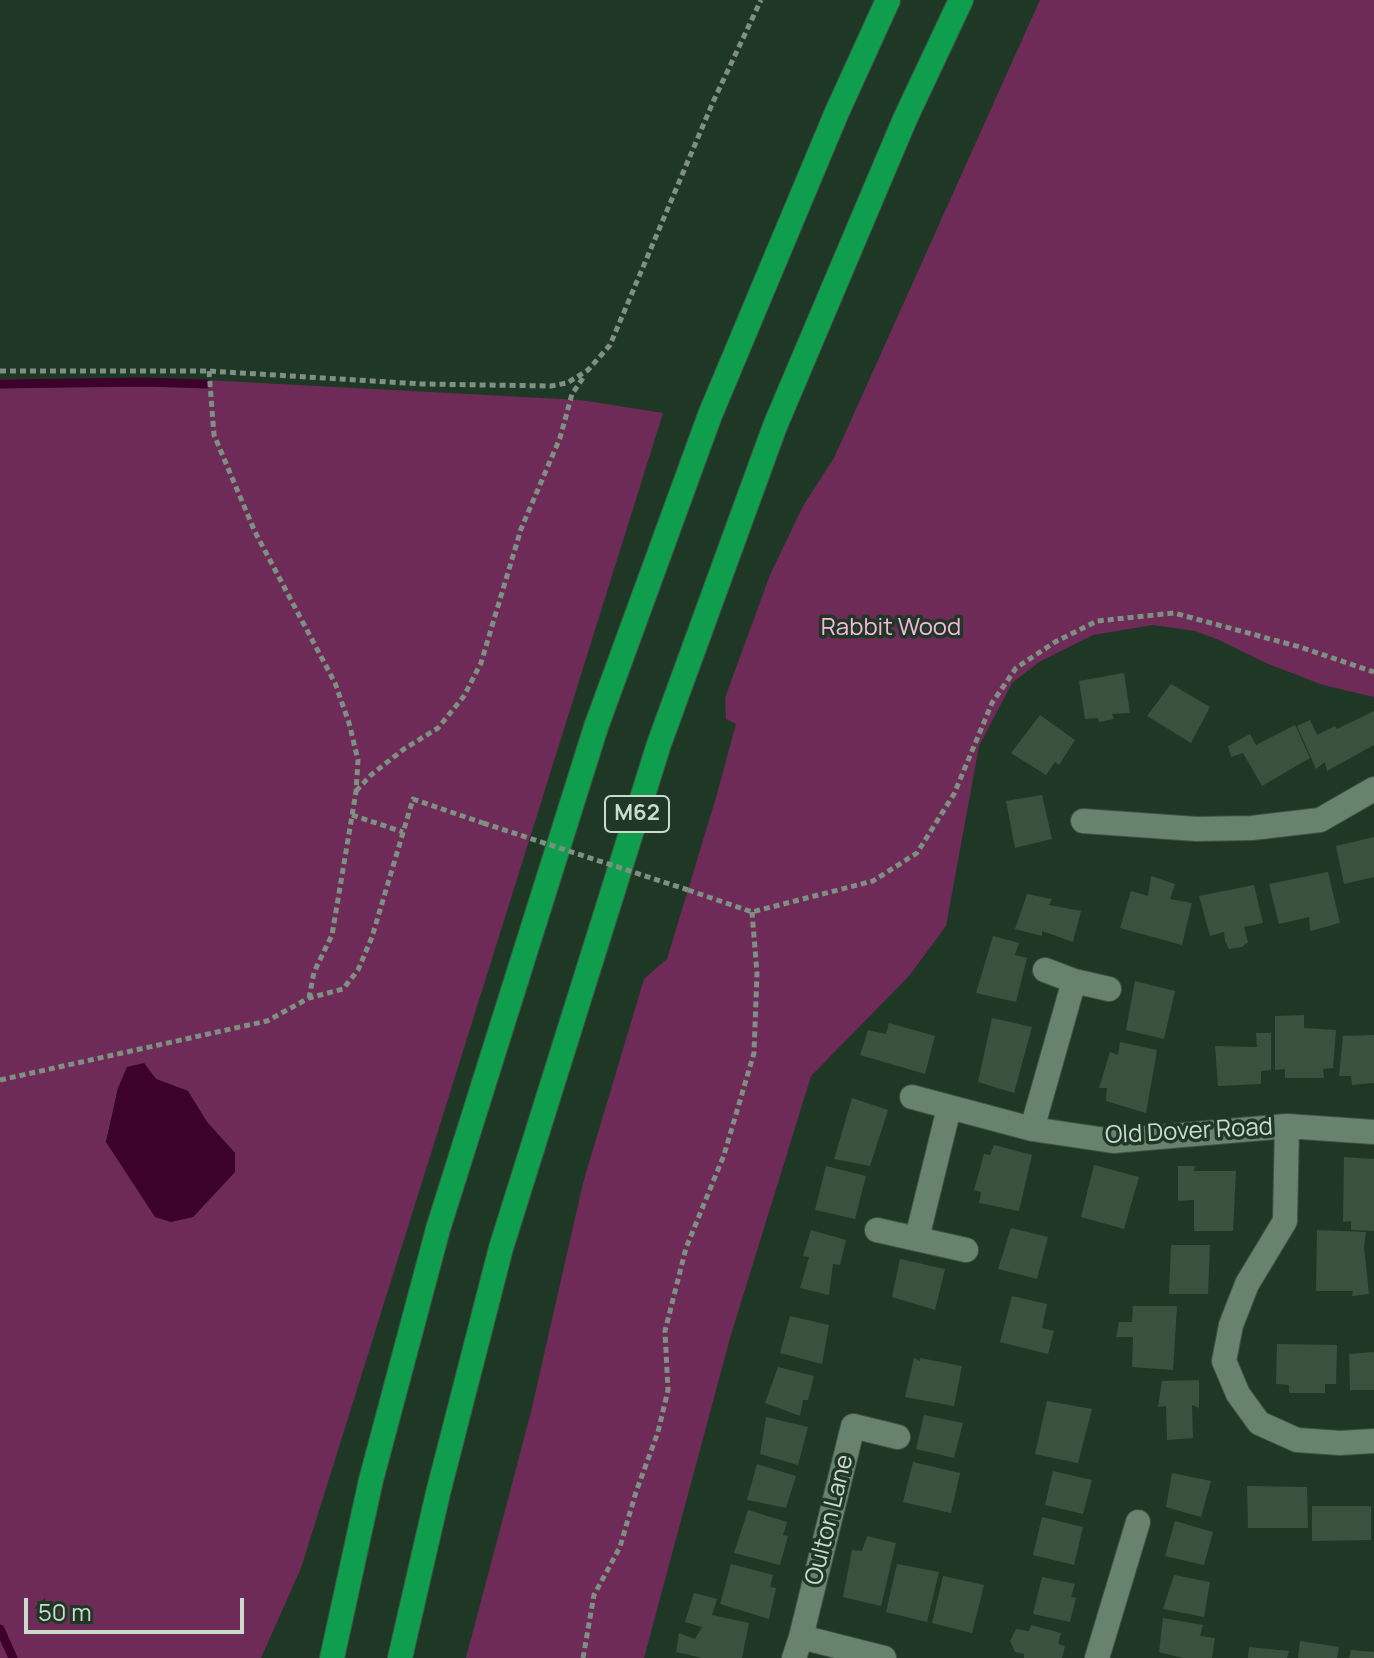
<!DOCTYPE html>
<style>
body{margin:0}
#map{position:relative;width:1374px;height:1658px;overflow:hidden;background:#1f3826;font-family:Manrope,sans-serif}
canvas{display:block}
.scale{position:absolute;left:24px;top:1598px;width:220px;height:36px;box-sizing:border-box;border:4px solid #cbdacd;border-top:0;padding-left:10px;font-size:24px;line-height:28px;white-space:nowrap;color:#cbdacd;-webkit-text-stroke:6px #1f3826;paint-order:stroke}
</style>
<div id="map">
<canvas width="1374" height="1658"></canvas>
<div class="scale">50 m</div>
</div>
<script>
const context = document.querySelector('canvas').getContext('2d');
context.lineJoin = 'round';
function paint(path, color) { context.fillStyle = color; context.fill(path, 'evenodd'); }
const toPath = rows => new Path2D(rows.map(r => 'M' + r).join(''));
function stroke(path, color, width, dash) { context.strokeStyle = color; context.lineWidth = width; context.lineCap = dash ? 'butt' : 'round'; context.setLineDash(dash || []); context.stroke(path); }
function write(font, color, halo, rows, align = 'center') {
  context.font = font + ' Manrope,sans-serif'; context.lineWidth = 7; context.setLineDash([]); context.textBaseline = 'middle'; context.strokeStyle = halo; context.fillStyle = color; for (const [text, x, y, turn = 0] of rows) {
    context.save(); context.translate(x, y); context.rotate((+turn || 0) * Math.PI / 180); context.textAlign = isNaN(turn) ? turn : align; if (halo) context.strokeText(text, 0, 0); context.fillText(text, 0, 0); context.restore();
  }
}
paint(toPath([
 [1040,0,1374,0,1374,697,1323,685,1266,663,1219,640,1195,631,1153,625,1093,635,1039,662,1012,683,979,746,946,926,909,976,811,1076,730,1338,644,1658,466,1658,531,1412,583,1183,644,979,667,959,715,801,736,724,726,719,725,698,770,575,803,506,834,458],
 [0,379,185,379,580,400,663,413,301,1568,261,1658,0,1658],
 [144,1063,156,1079,188,1091,207,1122,235,1153,235,1172,193,1217,106,1142,118,1088]
]), '#6f2b58');
paint(toPath([
 [144,1063,156,1079,188,1091,207,1122,235,1153,235,1172,193,1217,171,1222,155,1217,106,1142,118,1088,127,1067]
]), '#3c022c');
stroke(toPath([
 [0,384,144,382,206,384],
 [0,1629,13,1658]
]), '#3c022c', 9);
paint(toPath([
 [1124,673,1130,713,1112,714,1114,719,1099,722,1098,718,1085,719,1079,681],
 [1171,684,1210,707,1191,743,1147,716],
 [1374,711,1374,745,1327,771,1325,762,1316,769,1297,726,1310,720,1317,735,1335,726,1337,729],
 [1040,715,1075,740,1059,765,1055,762,1046,775,1011,753],
 [1295,725,1310,758,1262,786,1243,753,1231,757,1228,746,1250,734,1256,745],
 [1042,795,1052,839,1015,848,1006,801],
 [1374,837,1374,877,1344,884,1336,846],
 [1328,872,1340,923,1310,931,1309,917,1279,924,1269,884],
 [1151,876,1175,884,1170,899,1192,903,1182,945,1120,928,1131,891,1148,896],
 [1254,885,1263,923,1244,927,1248,942,1242,947,1229,949,1225,941,1224,932,1210,936,1199,896],
 [1027,894,1052,899,1049,905,1081,911,1073,942,1042,931,1042,936,1015,929],
 [993,936,1019,943,1015,955,1027,958,1016,1002,976,993],
 [1135,981,1175,991,1164,1039,1126,1030],
 [1304,1015,1304,1028,1336,1030,1333,1068,1323,1069,1324,1078,1285,1078,1285,1069,1275,1070,1275,1016],
 [992,1018,1032,1027,1014,1093,978,1082],
 [889,1023,935,1036,925,1074,860,1055,868,1030,886,1034],
 [1256,1033,1271,1033,1271,1070,1261,1071,1261,1084,1218,1086,1215,1046,1257,1047],
 [1374,1035,1374,1083,1352,1085,1351,1076,1339,1076,1343,1036],
 [1120,1042,1157,1050,1146,1113,1106,1101,1107,1088,1099,1088,1110,1052,1118,1055],
 [852,1098,888,1110,870,1166,834,1159],
 [994,1145,1032,1155,1019,1211,979,1203,981,1192,974,1190,984,1154,990,1155],
 [1344,1157,1374,1159,1374,1231,1351,1230,1351,1221,1343,1222],
 [1094,1165,1139,1177,1124,1229,1081,1217],
 [826,1166,866,1176,855,1219,815,1210],
 [1178,1166,1195,1166,1194,1171,1236,1171,1233,1231,1194,1231,1194,1200,1178,1201],
 [1011,1228,1048,1237,1037,1279,998,1269],
 [811,1230,846,1240,840,1265,833,1264,829,1295,800,1288,809,1257,803,1256],
 [1317,1230,1366,1232,1364,1247,1369,1294,1352,1296,1353,1291,1316,1291],
 [1171,1245,1210,1245,1208,1294,1169,1294],
 [900,1259,945,1269,935,1310,892,1297],
 [1012,1296,1047,1304,1042,1328,1054,1331,1048,1354,1000,1342],
 [1133,1306,1177,1306,1173,1370,1132,1367,1133,1337,1116,1337,1119,1322,1132,1322],
 [790,1316,829,1325,822,1364,780,1353],
 [1277,1344,1337,1345,1336,1384,1325,1384,1325,1393,1289,1393,1289,1385,1276,1384],
 [1374,1352,1374,1390,1350,1390,1349,1354],
 [914,1358,920,1361,920,1358,962,1366,954,1406,905,1397],
 [778,1367,814,1376,808,1400,803,1400,800,1416,765,1403],
 [1199,1380,1199,1408,1192,1405,1193,1438,1167,1440,1166,1406,1158,1407,1162,1381],
 [1047,1401,1092,1409,1078,1463,1035,1454],
 [924,1415,963,1423,954,1458,916,1449],
 [766,1417,808,1427,798,1465,760,1454],
 [913,1462,960,1473,951,1513,903,1502],
 [757,1464,796,1476,786,1508,747,1500],
 [1053,1471,1092,1480,1083,1514,1045,1505],
 [1172,1473,1211,1481,1201,1517,1166,1507],
 [1247,1486,1307,1487,1308,1528,1248,1528],
 [1312,1506,1371,1506,1371,1540,1312,1541],
 [748,1510,787,1522,783,1535,788,1536,780,1565,734,1553],
 [1042,1517,1083,1527,1074,1565,1033,1555],
 [1175,1521,1213,1532,1204,1565,1165,1556],
 [867,1536,896,1543,881,1606,843,1597,852,1550,862,1551],
 [731,1564,773,1575,770,1587,776,1588,769,1619,720,1604],
 [897,1564,939,1572,927,1622,886,1612],
 [1174,1575,1210,1582,1204,1617,1163,1609],
 [943,1576,984,1585,972,1633,932,1623],
 [1042,1577,1075,1584,1071,1597,1076,1598,1070,1622,1033,1614],
 [694,1593,717,1599,712,1615,749,1623,742,1658,702,1658,676,1652,679,1633,695,1639,702,1627,685,1622],
 [1163,1618,1203,1625,1200,1636,1215,1638,1212,1658,1183,1658,1159,1652],
 [1031,1625,1061,1633,1058,1644,1065,1646,1062,1658,1024,1658,1024,1654,1015,1652,1010,1641,1016,1629,1029,1631],
 [1300,1641,1339,1647,1337,1658,1298,1658],
 [1249,1647,1289,1651,1287,1658,1248,1658],
 [1351,1650,1374,1652,1374,1658,1349,1658]
]), '#38523d');
const minor = toPath([
 [1083,821,1196,829,1252,828,1320,820,1374,789],
 [1045,970,1074,981,1109,989],
 [912,1097,1032,1129,1113,1141,1287,1126,1374,1132],
 [1287,1126,1285,1221,1247,1284,1231,1325,1224,1361,1238,1394,1259,1423,1297,1440,1340,1443,1374,1441],
 [1032,1129,1074,981],
 [877,1230,966,1250],
 [917,1238,949,1108],
 [801,1637,884,1658],
 [794,1658,801,1637,853,1426,898,1437],
 [1097,1658,1138,1522]
]);
const motorway = toPath([
 [332,1658,371,1480,438,1229,596,727,710,415,837,112,888,0],
 [400,1658,438,1493,501,1248,659,744,775,426,905,119,961,0]
]);
stroke(minor, '#3e5343', 26);
stroke(motorway, '#3e5343', 26);
stroke(toPath([
 [0,371,209,371,422,384,551,386,567,383,588,370,610,345,713,102,761,0],
 [209,371,214,435,255,532,335,683,349,723,358,760,356,792,332,935,314,972,309,998],
 [356,791,371,775,404,749,438,728,464,696,481,663,521,529,560,438,572,394,585,375],
 [352,815,403,832],
 [688,890,752,912,873,881,917,853,954,794,992,703,1016,668,1055,642,1097,621,1174,613,1300,647,1374,672],
 [0,1080,267,1021,309,998,343,989,358,970,372,937,413,799,483,823],
 [583,1658,594,1595,620,1547,636,1492,658,1432,668,1390,665,1331,686,1248,724,1155,754,1053,757,973,752,912]
]), '#7d9081', 5, [6, 4]);
stroke(minor, '#68836d', 24);
stroke(motorway, '#0f9e4d', 24);
stroke(toPath([
 [483,823,688,890]
]), '#7d9081', 5, [6, 4]);
for (const [x, y, w] of [
 [637,814,64]
]) { const box = new Path2D(); box.roundRect(x - w / 2, y - 18, w, 36, 6); context.fillStyle = '#1f3826'; context.fill(box); stroke(box, '#cbdacd', 2); }
write('bold 22px', '#cbdacd', null, [
 ["M62",637,814]
]);
write('24px', '#f9b5de', '#1f3826', [
 ["Rabbit Wood",891,628]
]);
write('24px', '#cbdacd', '#1f3826', [
 ["Old Dover Road",1189,1132,-3],
 ["Oulton Lane",830,1520,-76]
]);
</script>
